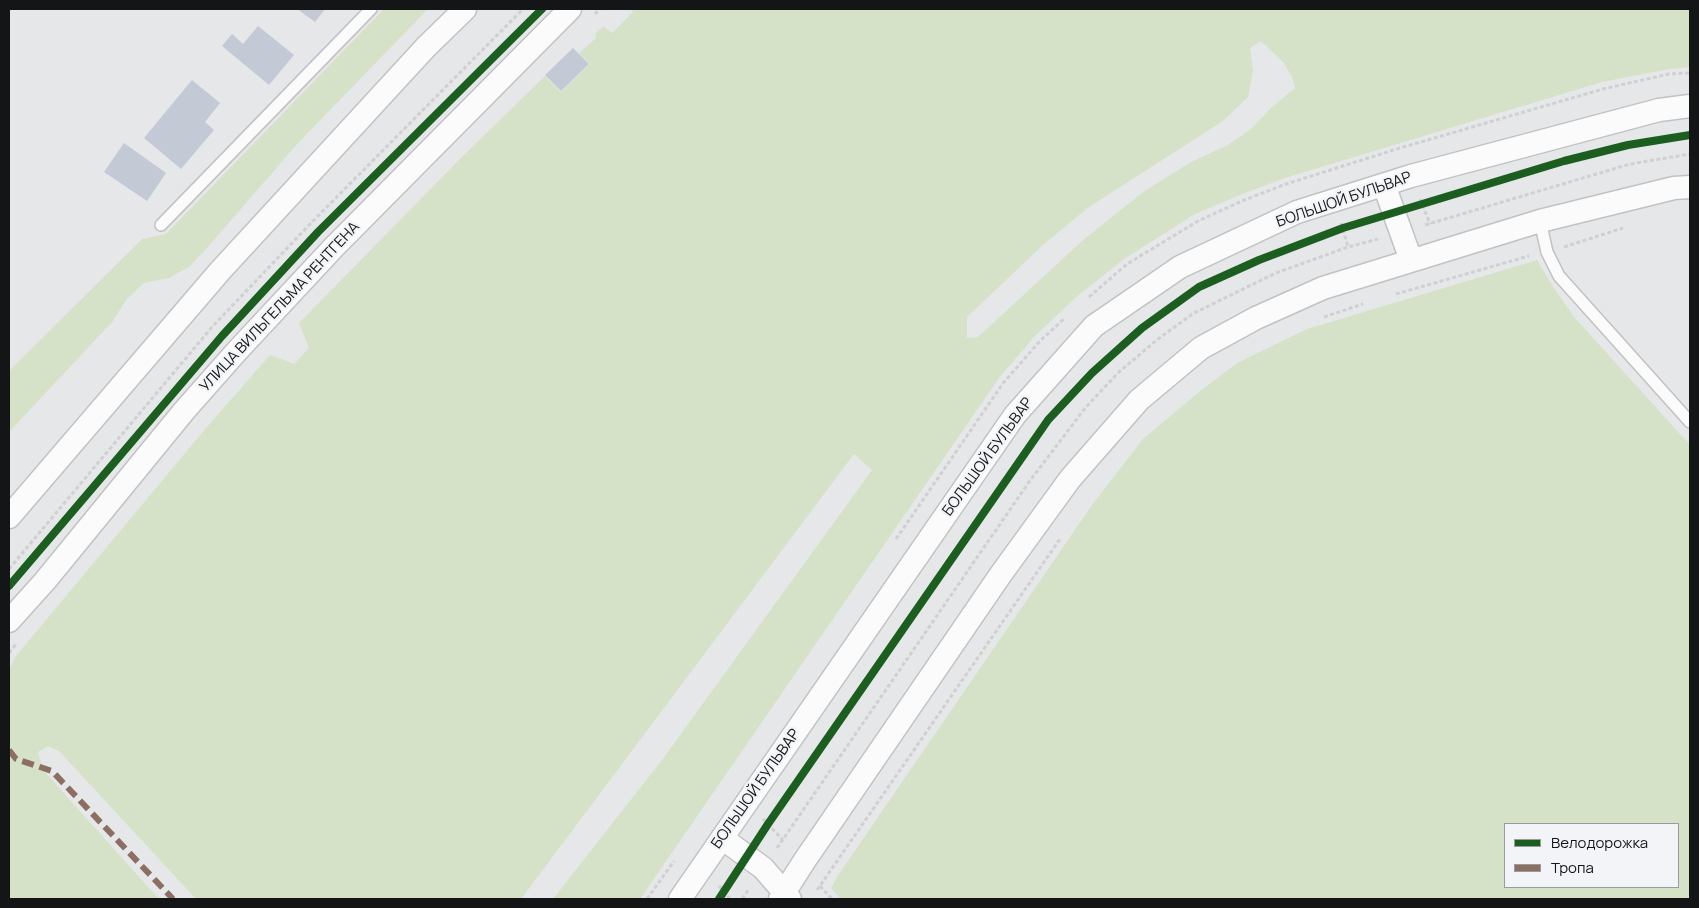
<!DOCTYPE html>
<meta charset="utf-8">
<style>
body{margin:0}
#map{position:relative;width:1699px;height:908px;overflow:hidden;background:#e5e7e9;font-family:Manrope,sans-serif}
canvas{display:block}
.frame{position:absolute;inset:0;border:10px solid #141516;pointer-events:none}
.legend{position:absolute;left:1504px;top:823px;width:175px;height:65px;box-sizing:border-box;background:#f2f4f8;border:1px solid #999b9e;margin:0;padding:6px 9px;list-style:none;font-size:15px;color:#141516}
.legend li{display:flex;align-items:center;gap:10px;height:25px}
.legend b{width:25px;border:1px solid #999b9e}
</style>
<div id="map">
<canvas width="1699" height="908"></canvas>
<div class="frame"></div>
<ul class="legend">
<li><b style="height:6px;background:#1b5e20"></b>Велодорожка</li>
<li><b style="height:6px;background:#8d6e63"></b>Тропа</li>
</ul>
</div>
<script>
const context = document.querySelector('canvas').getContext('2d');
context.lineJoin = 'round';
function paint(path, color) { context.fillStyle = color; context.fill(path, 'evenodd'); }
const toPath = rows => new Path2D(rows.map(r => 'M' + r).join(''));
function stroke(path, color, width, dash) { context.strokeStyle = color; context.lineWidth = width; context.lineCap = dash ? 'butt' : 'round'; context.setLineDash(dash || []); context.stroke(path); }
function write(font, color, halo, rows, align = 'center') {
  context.font = font + ' Manrope,sans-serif'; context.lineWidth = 4.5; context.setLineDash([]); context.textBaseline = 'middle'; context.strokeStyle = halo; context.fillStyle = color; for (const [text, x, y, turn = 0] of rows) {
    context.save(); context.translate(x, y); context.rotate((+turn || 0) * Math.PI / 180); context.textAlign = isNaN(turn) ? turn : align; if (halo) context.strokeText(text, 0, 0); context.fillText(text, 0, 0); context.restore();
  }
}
paint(toPath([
 [384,9,428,9,299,142,207,248,189,267,169,278,144,283,126,300,113,321,9,432,9,371,142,239,166,234],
 [631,9,1690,9,1690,67,1669,69,1602,82,1285,178,1240,195,1195,214,1124,259,1075,298,1035,336,999,378,640,899,553,899,662,760,872,470,854,454,521,899,196,899,59,751,48,746,38,752,43,770,159,899,9,899,9,669,16,656,206,428,270,355,294,364,309,348,299,323,460,159,545,76,561,92,590,64,579,53,596,38,596,33,603,26,612,33,633,12],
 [1261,41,1284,63,1292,77,1295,88,1272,107,1251,129,1228,145,1191,162,1143,192,1082,241,978,337,967,338,967,317,1043,245,1089,207,1223,121,1248,97,1253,71,1250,48],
 [1537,260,1554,288,1575,318,1690,445,1690,899,841,899,831,888,839,874,1092,505,1143,439,1199,392,1237,363,1307,329],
 [1505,824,1678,824,1678,887,1505,887]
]), '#d6e2c8');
paint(toPath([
 [297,9,325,9,315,22],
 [258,26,294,55,269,85,222,46,232,34,243,44],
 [573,48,589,64,561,91,545,75],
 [192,80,220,103,205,122,214,130,181,169,144,138],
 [124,143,166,173,147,201,104,172]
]), '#c3cad5');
const lane = toPath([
 [1540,221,1547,252,1559,276,1690,422],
 [161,225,371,9]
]);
const street = toPath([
 [1384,185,1411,260],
 [9,517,220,271,426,47,465,9],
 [9,621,45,581,184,411,237,351,334,247,570,9],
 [722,838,763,868,790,899],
 [680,899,1015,415,1094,326,1180,267,1297,212,1411,176,1659,110,1690,106],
 [780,899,805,860,1001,574,1070,479,1139,400,1201,348,1256,318,1323,288,1540,221,1674,188,1690,187]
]);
stroke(lane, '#c1c2c4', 14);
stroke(street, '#c1c2c4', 25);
stroke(toPath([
 [595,14,600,9],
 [1420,199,1430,224],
 [1341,223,1348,247],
 [1425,225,1630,164,1690,154],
 [1564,247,1623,228],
 [1396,294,1529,256],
 [1089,297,1127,264,1198,221,1242,201,1286,184,1400,148,1603,89,1669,74,1690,73],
 [1324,317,1363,304],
 [896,539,1004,382,1040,341,1065,318],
 [9,569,212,327,311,223,523,9],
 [9,653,16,644],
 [763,819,783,840],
 [777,848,1029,482,1086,407,1119,372,1158,339,1194,313,1276,273,1348,247,1378,239],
 [719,886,730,899],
 [820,886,832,899],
 [817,890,1060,539],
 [647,899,674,861],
 [742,899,749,889]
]), '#d0d0d0', 3, [4, 2.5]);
stroke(lane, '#fbfbfc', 11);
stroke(street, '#fbfbfc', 22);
stroke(toPath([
 [9,750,16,759,52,771,173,899]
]), '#8d6e63', 6, [12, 6]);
stroke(toPath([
 [9,586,222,336,318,232,542,9],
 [719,899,768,824,1048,420,1092,373,1142,328,1199,287,1259,260,1343,228,1564,161,1628,145,1690,135]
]), '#1b5e20', 8);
write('15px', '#141516', '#f2f4f8', [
 ["БОЛЬШОЙ БУЛЬВАР",1344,200,-19],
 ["УЛИЦА ВИЛЬГЕЛЬМА РЕНТГЕНА",280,307,-47],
 ["БОЛЬШОЙ БУЛЬВАР",988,457,-54],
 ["БОЛЬШОЙ БУЛЬВАР",756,789,-55]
]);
</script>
